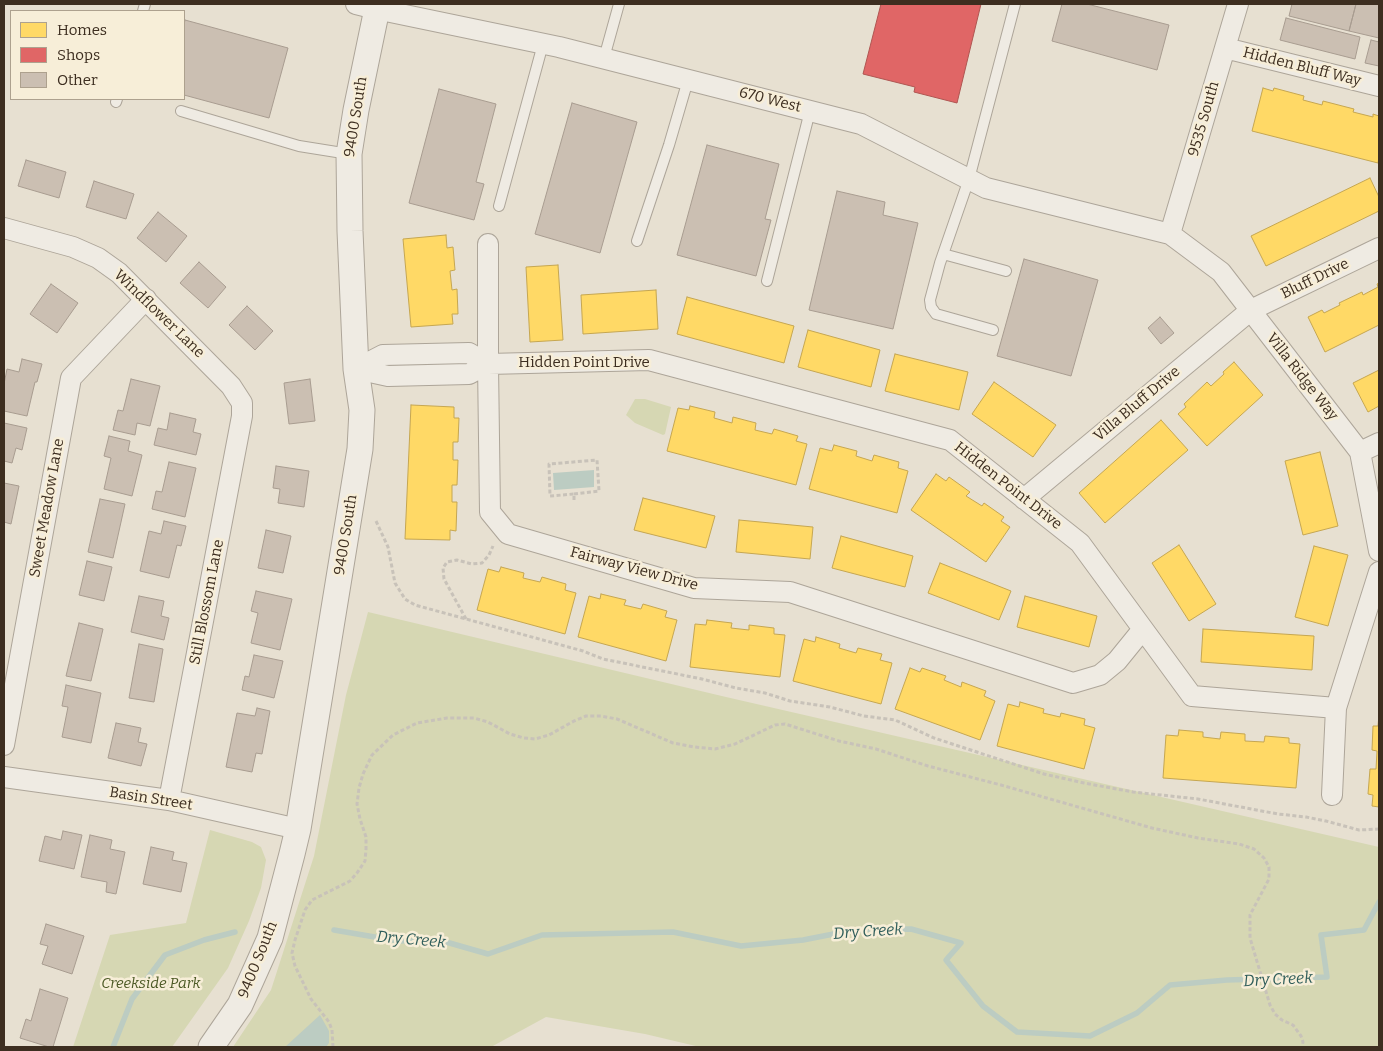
<!DOCTYPE html>
<style>
body{margin:0}
#map{position:relative;width:1383px;height:1051px;overflow:hidden;background:#e7e0d1;font-family:Bitter,serif}
canvas{display:block}
.frame{position:absolute;inset:0;border:5px solid #3d2e20;pointer-events:none}
.legend{position:absolute;left:10px;top:10px;width:175px;height:90px;box-sizing:border-box;background:#f7eed8;border:1px solid #ada18e;margin:0;padding:6px 9px;list-style:none;font-size:15px;color:#3d2e20}
.legend li{display:flex;align-items:center;gap:10px;height:25px}
.legend b{width:25px;border:1px solid #ada18e}
</style>
<div id="map">
<canvas width="1383" height="1051"></canvas>
<div class="frame"></div>
<ul class="legend">
<li><b style="height:14px;background:#ffd966"></b>Homes</li>
<li><b style="height:14px;background:#e06666"></b>Shops</li>
<li><b style="height:14px;background:#cbbfb2"></b>Other</li>
</ul>
</div>
<script>
const context = document.querySelector('canvas').getContext('2d');
context.lineJoin = 'round';
function paint(path, color) { context.fillStyle = color; context.fill(path, 'evenodd'); }
const toPath = rows => new Path2D(rows.map(r => 'M' + r).join(''));
function stroke(path, color, width, dash) { context.strokeStyle = color; context.lineWidth = width; context.lineCap = dash ? 'butt' : 'round'; context.setLineDash(dash || []); context.stroke(path); }
function write(font, color, halo, rows, align = 'center') {
  context.font = font + ' Bitter,serif'; context.lineWidth = 5; context.setLineDash([]); context.textBaseline = 'middle'; context.strokeStyle = halo; context.fillStyle = color; for (const [text, x, y, turn = 0] of rows) {
    context.save(); context.translate(x, y); context.rotate((+turn || 0) * Math.PI / 180); context.textAlign = isNaN(turn) ? turn : align; if (halo) context.strokeText(text, 0, 0); context.fillText(text, 0, 0); context.restore();
  }
}
paint(toPath([
 [635,399,645,399,671,407,665,434,663,435,635,423,626,415],
 [368,612,726,697,1379,847,1379,1047,700,1047,645,1034,546,1017,491,1047,233,1047,271,990,314,856,346,695],
 [210,830,252,842,261,847,266,860,261,888,249,921,228,968,172,1047,73,1047,110,935,186,923]
]), '#d6d7b3');
paint(toPath([
 [594,470,594,487,554,490,553,473],
 [320,1015,329,1031,329,1043,326,1047,285,1047]
]), '#bcccc2');
const homes = toPath([
 [1263,88,1273,91,1274,88,1304,96,1303,100,1322,105,1323,101,1354,109,1353,112,1373,117,1373,114,1379,116,1379,157,1378,163,1252,131,1263,88],
 [1370,178,1379,197,1379,211,1266,266,1251,236,1370,178],
 [446,235,447,248,453,247,455,270,450,271,452,290,457,289,458,314,452,314,453,324,411,327,403,239,446,235],
 [558,265,563,340,530,342,526,267,558,265],
 [1379,283,1379,325,1325,352,1308,317,1322,310,1324,313,1340,305,1339,303,1362,292,1363,295,1378,287,1377,284,1379,283],
 [656,290,658,329,583,334,581,295,656,290],
 [687,297,794,326,784,363,677,334,687,297],
 [808,330,880,350,871,387,798,367,808,330],
 [895,354,968,372,959,410,885,391,895,354],
 [1234,362,1263,395,1207,446,1178,414,1186,407,1184,404,1207,382,1211,386,1224,374,1223,372,1234,362],
 [1379,370,1379,406,1368,412,1353,383,1379,370],
 [994,382,1056,425,1033,457,972,414,994,382],
 [411,405,454,407,454,418,459,418,458,442,453,442,453,460,458,460,457,485,452,485,452,502,457,502,456,531,450,530,450,540,405,539,411,405],
 [690,406,715,412,714,418,732,423,733,417,756,423,755,430,772,434,774,429,798,436,796,441,807,444,796,485,667,451,678,408,689,410,690,406],
 [1161,420,1188,450,1105,523,1079,493,1161,420],
 [834,445,857,451,856,456,872,461,874,455,899,462,898,468,908,471,897,513,809,489,820,448,832,451,834,445],
 [1320,452,1338,526,1303,535,1285,461,1320,452],
 [936,474,946,481,949,477,970,492,966,496,982,506,984,503,1004,517,1001,521,1010,527,986,562,911,510,936,474],
 [643,498,715,516,706,548,634,530,643,498],
 [739,520,813,527,810,559,736,552,739,520],
 [841,536,913,556,905,587,832,568,841,536],
 [1179,545,1216,604,1189,621,1152,563,1179,545],
 [1314,546,1348,555,1328,626,1295,617,1314,546],
 [940,563,1011,591,999,620,928,593,940,563],
 [501,567,524,573,523,578,540,582,542,577,566,584,565,590,576,593,565,634,477,610,488,569,499,572,501,567],
 [601,594,626,600,624,605,641,609,643,604,667,611,665,617,677,620,666,661,578,637,589,596,600,599,601,594],
 [1025,596,1097,616,1089,647,1017,627,1025,596],
 [707,620,732,623,731,628,749,630,749,625,774,628,774,634,785,635,780,677,690,667,695,624,706,625,707,620],
 [1203,629,1314,636,1312,670,1201,662,1203,629],
 [816,637,840,644,839,648,856,653,858,648,882,654,880,660,892,663,881,704,793,681,804,639,815,642,816,637],
 [910,668,920,672,922,668,946,676,944,680,961,687,962,682,986,691,984,696,995,701,980,740,895,709,910,668],
 [1020,702,1044,709,1043,713,1060,717,1061,713,1085,719,1084,725,1095,728,1084,769,997,746,1008,704,1019,707,1020,702],
 [1379,714,1379,807,1372,806,1373,795,1368,794,1370,769,1376,769,1377,751,1372,750,1373,726,1378,726,1379,714],
 [1179,730,1203,732,1203,737,1220,739,1221,732,1245,734,1245,741,1264,742,1265,736,1289,738,1289,743,1300,744,1296,788,1163,778,1166,735,1178,736,1179,730]
]);
paint(homes, '#ffd966');
stroke(homes, '#c5a651', 1);
const shops = toPath([
 [881,4,981,4,957,103,914,92,915,87,863,74,881,4]
]);
paint(shops, '#e06666');
stroke(shops, '#af5551', 1);
stroke(toPath([
 [334,930,398,941,439,940,488,954,542,935,673,932,741,946,803,940,854,930,911,929,961,943,946,960,983,1006,1017,1032,1090,1036,1137,1013,1170,985,1227,980,1327,977,1321,935,1364,930,1379,902],
 [113,1047,132,999,165,955,204,940,235,932]
]), '#bcccc2', 5.5);
const building = toPath([
 [1062,4,1087,4,1169,25,1157,70,1052,41,1062,4],
 [1292,4,1356,4,1349,31,1289,16,1292,4],
 [1356,4,1379,4,1379,38,1349,31,1356,4],
 [1286,18,1360,37,1355,59,1280,40,1286,18],
 [185,20,288,48,269,118,184,95,184,25,185,20],
 [1371,40,1379,42,1379,66,1365,63,1371,40],
 [439,89,496,104,476,182,484,184,474,220,409,203,439,89],
 [572,103,637,122,600,253,535,234,572,103],
 [707,145,779,164,765,219,771,220,756,276,677,255,707,145],
 [26,160,66,172,59,198,18,186,26,160],
 [94,181,134,194,126,219,86,207,94,181],
 [837,191,885,202,883,215,918,223,893,329,809,310,837,191],
 [158,212,187,236,166,262,137,238,158,212],
 [1024,259,1098,280,1071,376,997,356,1024,259],
 [199,262,226,287,208,308,180,283,199,262],
 [51,284,78,303,57,333,30,314,51,284],
 [247,306,273,331,255,350,229,325,247,306],
 [1160,317,1174,333,1161,344,1148,328,1160,317],
 [22,359,42,364,37,382,35,382,27,416,4,411,4,384,7,369,19,372,22,359],
 [131,379,160,386,150,426,137,423,135,435,113,430,118,410,123,411,131,379],
 [310,379,315,421,289,424,284,383,310,379],
 [170,413,196,419,193,432,201,434,196,455,154,445,158,428,167,430,170,413],
 [4,423,27,428,22,450,16,448,12,463,4,461,4,423],
 [109,436,130,441,128,451,142,455,132,496,104,489,111,458,104,456,109,436],
 [169,462,196,468,185,517,152,509,156,491,162,492,169,462],
 [276,466,309,471,304,507,278,503,280,489,273,488,276,466],
 [4,483,19,486,11,524,4,522,4,483],
 [100,499,125,504,113,558,88,552,100,499],
 [164,521,186,526,181,546,177,545,169,578,140,571,149,531,161,534,164,521],
 [266,530,291,536,283,573,258,568,266,530],
 [87,561,112,567,104,601,79,595,87,561],
 [256,591,292,599,280,650,251,643,258,613,251,611,256,591],
 [139,596,164,601,161,616,169,618,164,640,131,632,139,596],
 [79,623,103,629,91,681,66,676,79,623],
 [139,644,163,649,154,702,129,698,139,644],
 [254,655,283,661,274,698,242,690,245,676,249,677,254,655],
 [66,685,101,693,91,743,62,737,68,707,62,706,66,685],
 [257,708,270,711,262,754,256,753,252,772,226,767,237,713,255,716,257,708],
 [116,723,141,728,138,742,147,744,141,766,108,758,116,723],
 [63,831,82,835,74,869,39,861,45,836,61,840,63,831],
 [90,835,112,840,110,849,125,852,116,894,106,892,107,882,81,877,90,835],
 [151,847,174,852,172,860,187,863,181,892,143,884,151,847],
 [46,924,84,936,72,974,42,964,48,946,40,944,46,924],
 [40,989,68,998,53,1047,49,1047,20,1038,26,1019,31,1021,40,989]
]);
paint(building, '#cbbfb2');
stroke(building, '#a89c90', 1);
const service = toPath([
 [143,11,145,4],
 [604,58,619,4],
 [116,102,117,99],
 [181,111,299,146,349,154],
 [499,206,543,44],
 [637,241,669,145,688,80],
 [943,254,1006,271],
 [767,281,810,111],
 [993,330,936,314,931,307,930,300,940,263,969,179,1015,4]
]);
const minor = toPath([
 [356,4,376,9,559,47,861,124,986,188,1170,234,1221,272,1360,452,1379,551],
 [1225,48,1379,86],
 [4,228,73,247,98,258,119,273,231,386,242,403,242,416,169,800],
 [1170,234,1238,4],
 [488,244,488,364,490,512,508,534,694,588,790,592,1073,683,1100,675,1117,661,1143,629],
 [356,369,388,376,469,374,488,364,649,360,950,440,1080,543,1192,696,1336,708],
 [356,369,383,355,469,353,488,364],
 [1360,452,1379,443],
 [1024,499,1251,310,1379,248],
 [4,745,71,378,146,299],
 [4,777,169,800,298,829],
 [1332,795,1336,708,1379,572]
]);
const tertiary = toPath([
 [211,1047,240,1005,270,938,292,854,298,829,360,449,362,410,356,369,350,231,349,154,356,110,378,4]
]);
stroke(service, '#ada599', 12);
stroke(minor, '#ada599', 22);
stroke(tertiary, '#ada599', 27);
stroke(toPath([
 [574,494,599,491,597,460,549,464,550,496,574,494,574,502],
 [376,521,388,547,395,583,405,599,415,605,583,651,603,659,702,679,736,688,765,693,790,701,830,707,864,716,895,720,934,738,1044,774,1084,783,1133,792,1198,799,1278,814,1306,817,1326,821,1359,830,1379,829],
 [466,619,444,579,443,568,447,562,457,560,472,564,482,563,489,555,493,546],
 [333,1047,332,1030,329,1022,311,999,295,966,292,953,295,940,305,910,312,900,350,881,357,873,365,861,366,849,366,837,360,819,357,804,359,788,363,774,372,755,393,735,417,723,447,718,474,718,488,722,510,734,524,738,535,739,549,735,574,721,586,716,601,716,617,719,673,743,694,747,715,749,735,744,775,725,785,724,839,741,876,749,928,766,1001,785,1152,828,1198,838,1239,844,1254,849,1264,858,1269,867,1269,879,1250,915,1250,938,1270,1005,1275,1014,1282,1020,1293,1025,1301,1036,1303,1042,1302,1047]
]), '#c8c2b9', 3, [4, 2.5]);
stroke(service, '#efebe3', 10);
stroke(minor, '#efebe3', 20);
stroke(tertiary, '#efebe3', 25);
write('15px', '#3d2e20', '#f7eed8', [
 ["Hidden Bluff Way",1302,67,14],
 ["670 West",770,100,14],
 ["9400 South",356,117,-81],
 ["9535 South",1204,119,-74],
 ["Bluff Drive",1315,279,-26],
 ["Windflower Lane",159,314,44],
 ["Hidden Point Drive",584,363],
 ["Villa Ridge Way",1302,377,52],
 ["Villa Bluff Drive",1137,404,-40],
 ["Hidden Point Drive",1008,486,38],
 ["Sweet Meadow Lane",47,508,-80],
 ["9400 South",346,535,-81],
 ["Fairway View Drive",634,569,15],
 ["Still Blossom Lane",207,602,-79],
 ["Basin Street",151,799,9],
 ["9400 South",258,960,-68]
]);
write('italic 15px', '#4d5a26', '#f7eed8', [
 ["Creekside Park",151,984]
]);
write('italic 16px', '#2f5d5a', '#f7eed8', [
 ["Dry Creek",868,932,-4],
 ["Dry Creek",411,940,5],
 ["Dry Creek",1278,980,-3]
]);
</script>
